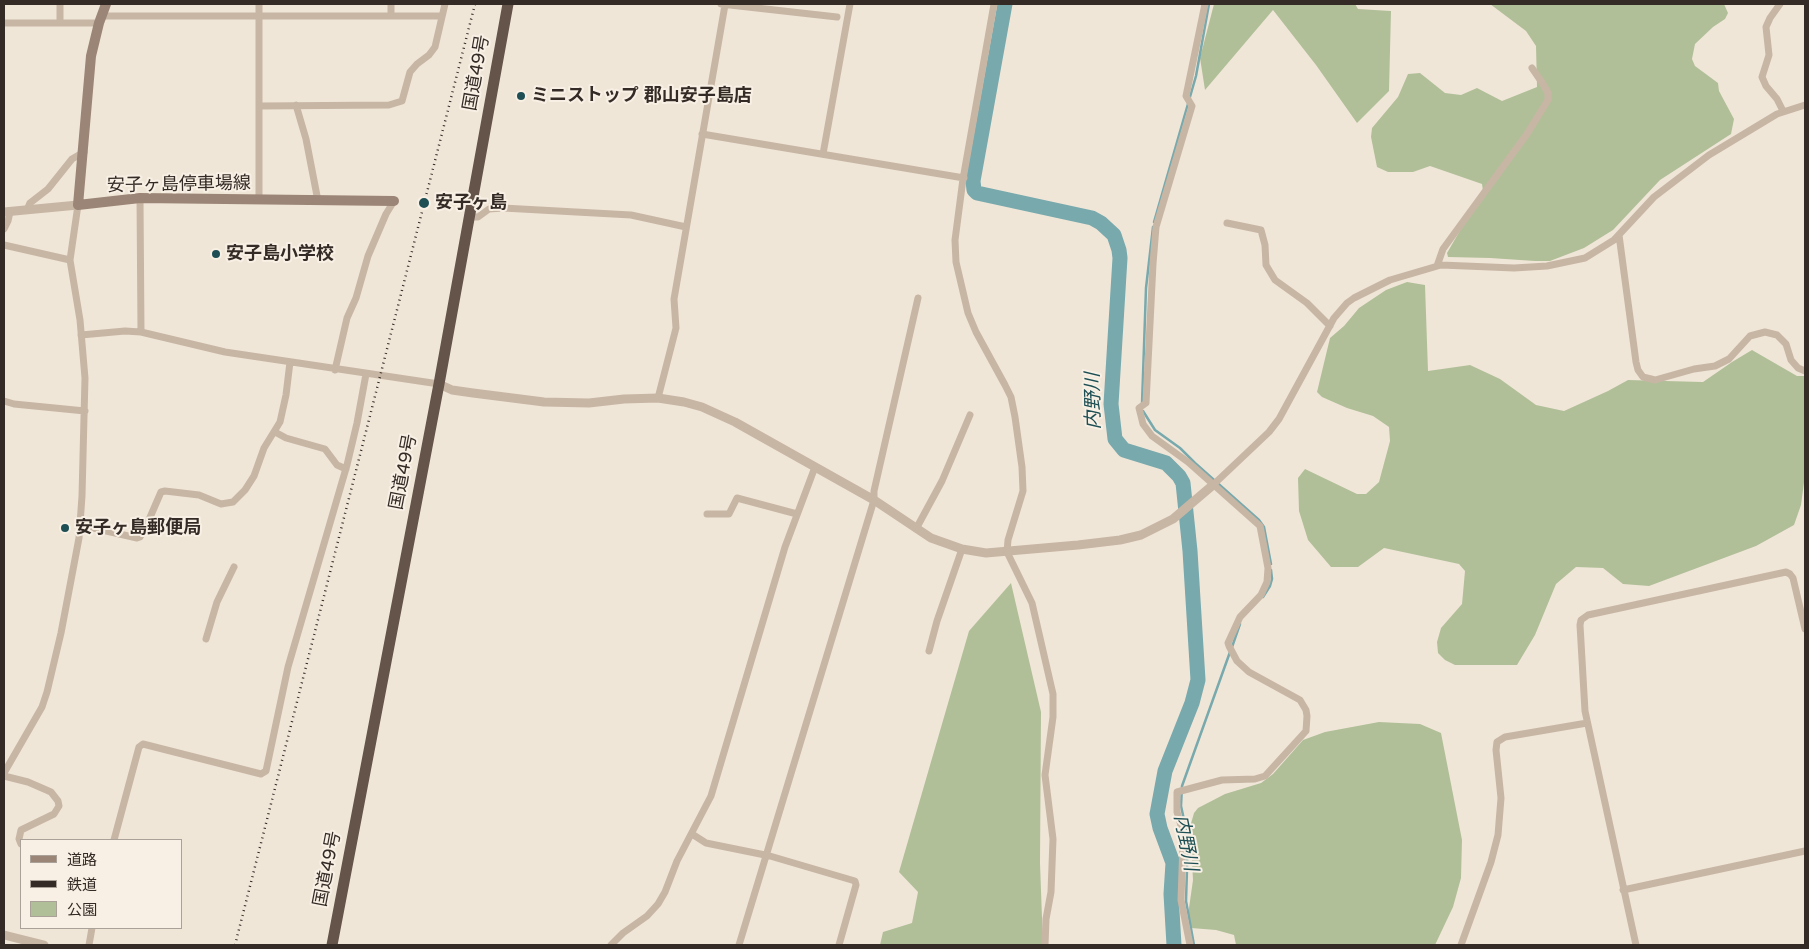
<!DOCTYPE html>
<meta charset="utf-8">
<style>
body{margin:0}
#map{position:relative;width:1809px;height:949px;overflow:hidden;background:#f0e6d8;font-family:"Varela Round","Noto Sans JP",sans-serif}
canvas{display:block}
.frame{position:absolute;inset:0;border:5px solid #342b26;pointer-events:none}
.legend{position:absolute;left:20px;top:839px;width:162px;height:90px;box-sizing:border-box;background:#f8f0e4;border:1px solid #aaa198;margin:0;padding:6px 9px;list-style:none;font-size:15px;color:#342b26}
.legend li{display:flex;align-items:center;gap:10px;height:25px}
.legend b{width:25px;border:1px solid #aaa198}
</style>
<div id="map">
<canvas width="1809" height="949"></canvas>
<div class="frame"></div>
<ul class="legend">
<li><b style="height:6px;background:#9b8576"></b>道路</li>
<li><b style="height:6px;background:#342b26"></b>鉄道</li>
<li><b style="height:14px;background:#b1bf99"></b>公園</li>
</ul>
</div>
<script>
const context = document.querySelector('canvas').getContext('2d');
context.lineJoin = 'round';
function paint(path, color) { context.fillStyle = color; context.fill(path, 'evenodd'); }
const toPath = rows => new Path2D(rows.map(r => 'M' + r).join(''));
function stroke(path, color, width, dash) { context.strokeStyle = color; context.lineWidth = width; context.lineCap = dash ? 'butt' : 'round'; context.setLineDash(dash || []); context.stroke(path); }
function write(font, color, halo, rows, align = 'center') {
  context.font = font + ' "Varela Round","Noto Sans JP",sans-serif'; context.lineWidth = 4; context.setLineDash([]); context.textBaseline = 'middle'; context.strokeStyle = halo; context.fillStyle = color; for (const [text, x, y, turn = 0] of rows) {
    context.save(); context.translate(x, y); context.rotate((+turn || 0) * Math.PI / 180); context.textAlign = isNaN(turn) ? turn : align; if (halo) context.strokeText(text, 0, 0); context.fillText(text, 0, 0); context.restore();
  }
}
paint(toPath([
 [1214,4,1355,4,1358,9,1391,11,1389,91,1357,123,1316,65,1273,10,1205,90,1200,58],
 [1490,4,1724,4,1728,13,1725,19,1713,27,1695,44,1692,59,1695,66,1718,83,1719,91,1734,119,1731,134,1660,180,1613,230,1584,248,1550,261,1535,261,1490,258,1448,257,1447,253,1483,191,1482,184,1430,166,1413,172,1388,172,1377,167,1371,137,1372,128,1398,97,1408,74,1420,73,1445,93,1461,95,1477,88,1502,101,1537,87,1536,46,1526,31],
 [1407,282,1425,285,1428,371,1470,365,1500,379,1536,405,1564,411,1608,391,1628,380,1703,382,1732,362,1752,350,1797,376,1805,376,1805,475,1801,505,1794,525,1756,546,1649,586,1623,584,1603,568,1576,567,1556,584,1535,635,1517,665,1455,665,1445,660,1438,653,1437,642,1441,628,1462,604,1465,571,1459,564,1384,548,1358,567,1331,567,1308,540,1299,511,1298,478,1305,469,1357,494,1366,494,1379,482,1390,441,1389,427,1373,416,1347,408,1322,397,1317,392,1330,338,1344,326,1359,308,1386,290],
 [1011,583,1041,712,1040,863,1043,945,880,945,883,932,912,923,918,892,899,872,969,631],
 [1379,722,1420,724,1441,733,1462,840,1461,878,1453,907,1435,945,1236,945,1234,935,1216,930,1191,928,1188,915,1193,880,1190,827,1194,813,1198,808,1225,794,1261,783,1273,774,1303,740,1325,732]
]), '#b1bf99');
stroke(toPath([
 [1154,222,1196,76,1209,4],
 [1142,404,1146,288,1153,227],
 [1143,411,1155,430,1180,448,1195,463,1259,520,1264,527,1271,564],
 [1263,597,1270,586,1272,579,1271,570],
 [1232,647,1240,624],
 [1194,945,1186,901,1188,838,1181,806,1182,786,1230,652]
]), '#78a9ad', 2.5);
stroke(toPath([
 [1005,4,973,181,974,190,977,193,1092,218,1101,223,1114,235,1119,250,1120,258,1111,404,1115,439,1124,450,1166,463,1179,476,1183,483,1190,551,1198,680,1192,703,1165,771,1157,814,1160,828,1173,863,1171,894,1174,945]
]), '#78a9ad', 15);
stroke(toPath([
 [721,4,837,17],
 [994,4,963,179,955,240,956,262,968,313,976,332,1005,385,1011,397,1015,417,1022,467,1023,491,1008,540,1007,552,1032,603,1053,694,1053,717,1045,775,1053,839,1051,892,1046,919,1045,945],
 [1780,4,1770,18,1766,27,1769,55,1762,77,1766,86,1777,99,1783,111],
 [101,16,442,16],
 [391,16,391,4],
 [4,23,99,23],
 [60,23,60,4],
 [296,105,306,139,318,201],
 [260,106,389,105,402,101,410,72,417,64,429,55,435,47,445,4],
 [702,134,964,178,963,179],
 [823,154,850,4],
 [140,198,141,332],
 [259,200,259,4],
 [27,210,30,203,48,189,72,159,84,152],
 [469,217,478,217,489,209,503,208,631,215,686,227],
 [1227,223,1261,230,1265,245,1266,265,1275,280,1307,303,1330,326],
 [4,229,8,221,10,212],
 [1619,235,1636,362,1638,370,1643,377,1655,380,1694,369,1715,366,1729,359,1750,336,1765,332,1777,335,1786,344,1791,360,1798,368,1805,371],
 [4,245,70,260],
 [1437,266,1443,249,1527,134,1548,100,1548,93,1543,84,1532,68],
 [81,335,125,331,141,332,225,352,439,384],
 [335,370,347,318,356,298,368,256,386,214,394,201],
 [658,398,676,328,674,299,725,5],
 [4,401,14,404,85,411],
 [275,432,286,438,325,449,337,465,346,469],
 [1213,485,1269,432,1279,419,1334,318,1347,303,1354,298,1390,280,1441,265,1514,268,1547,266,1585,258,1614,240,1654,197,1709,155,1777,114,1805,105],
 [707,514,729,514,737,498,797,514],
 [80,525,137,538,140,537,148,522,161,492,165,491,199,495,221,504,233,502,245,490,254,476,264,448,280,422,286,395,290,362],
 [916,529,942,481,970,415],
 [206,639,217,602,234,567],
 [929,651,937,621,962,549],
 [4,773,42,707,47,692,61,633,79,538,82,496,85,378,80,320,70,260,78,205],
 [4,776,28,782,51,792,58,801,59,806,54,814,21,830,19,839,21,844],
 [692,834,706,843,770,856,855,881,856,885,839,945],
 [114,840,139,747,143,744,261,774,266,771,288,667,347,465,357,423,366,374],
 [1623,890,1805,851],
 [89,945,92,928],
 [611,945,623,933,647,916,658,904,665,892,677,861,711,796,785,547,815,467],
 [739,945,874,500,874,491,918,298],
 [1190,945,1181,900,1183,843,1183,832,1177,812,1177,792,1222,780,1255,779,1265,776,1306,731,1307,716,1306,710,1300,700,1249,672,1237,661,1229,646,1228,643,1240,617,1261,595,1267,582,1268,568,1260,526,1188,462,1152,436,1143,424,1139,408,1146,403,1153,264,1156,227,1192,106,1186,96,1205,4],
 [1461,945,1491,862,1498,835,1501,798,1496,750,1497,742,1505,737,1587,723],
 [1636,945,1585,711,1580,625,1581,620,1588,615,1786,572,1790,574,1793,578,1805,629]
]), '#c8b6a5', 7);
stroke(toPath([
 [4,212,78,205],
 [439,384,452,390,473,393,544,402,589,403,624,399,658,398,684,402,702,407,735,422,874,500,931,538,962,549,986,553,1078,545,1120,540,1141,535,1173,519,1213,485],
 [4,935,44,945]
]), '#c8b6a5', 9);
stroke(toPath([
 [106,4,99,23,91,56,78,205,140,198,394,201]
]), '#9b8576', 10);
stroke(toPath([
 [332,945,439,384,508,4]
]), '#64544a', 11);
stroke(toPath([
 [235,945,475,4]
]), '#342b26', 2.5, [1, 4]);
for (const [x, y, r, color] of [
 [521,96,5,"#1d4f54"],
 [424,203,6,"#1d4f54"],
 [216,254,5,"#1d4f54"],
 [65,528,5,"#1d4f54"]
]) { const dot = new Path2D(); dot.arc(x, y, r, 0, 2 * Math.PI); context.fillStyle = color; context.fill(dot); stroke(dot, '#f8f0e4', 2); }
write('18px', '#342b26', '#f8f0e4', [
 ["国道49号",477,73,-80],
 ["安子ヶ島停車場線",179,185,-1],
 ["国道49号",404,472,-79],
 ["国道49号",328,869,-79]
]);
write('bold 18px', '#342b26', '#f8f0e4', [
 ["ミニストップ 郡山安子島店",531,96],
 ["安子ヶ島",435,203],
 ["安子島小学校",226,254],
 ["安子ヶ島郵便局",75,528]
], 'left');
write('italic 19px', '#1d4f54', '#f8f0e4', [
 ["内野川",1094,401,-91],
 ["内野川",1185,843,79]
]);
</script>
